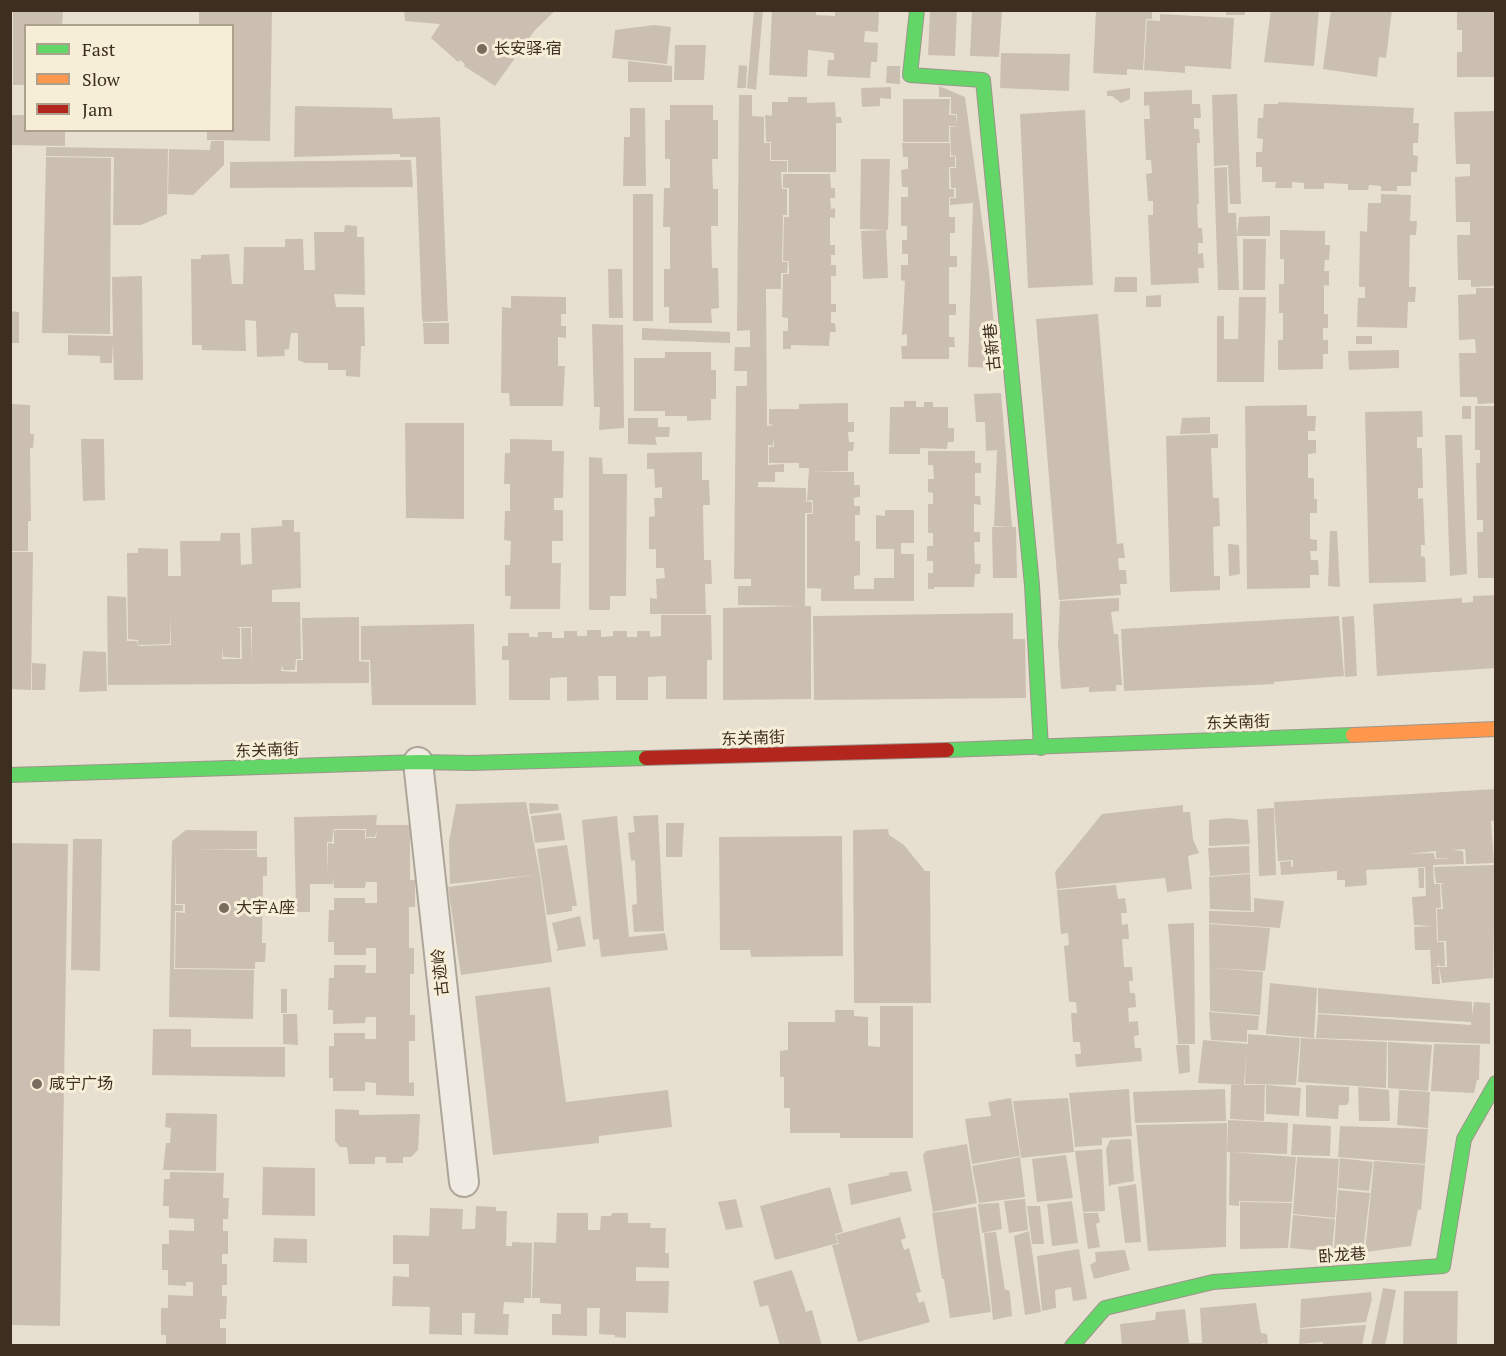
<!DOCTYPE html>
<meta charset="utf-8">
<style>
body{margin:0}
#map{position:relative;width:1506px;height:1356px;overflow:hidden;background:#e7e0d1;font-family:"PT Serif",serif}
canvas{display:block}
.frame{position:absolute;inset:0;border:12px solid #3d2e20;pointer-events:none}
.legend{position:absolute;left:24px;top:24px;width:210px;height:108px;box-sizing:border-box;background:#f7eed8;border:2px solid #ada18e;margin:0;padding:8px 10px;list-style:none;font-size:18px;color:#3d2e20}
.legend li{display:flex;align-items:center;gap:12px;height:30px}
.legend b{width:30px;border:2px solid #ada18e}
</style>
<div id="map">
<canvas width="1506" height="1356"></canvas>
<div class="frame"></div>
<ul class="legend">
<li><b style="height:8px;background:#63d668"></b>Fast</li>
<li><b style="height:8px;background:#ff974d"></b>Slow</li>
<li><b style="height:8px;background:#b3261e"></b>Jam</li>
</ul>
</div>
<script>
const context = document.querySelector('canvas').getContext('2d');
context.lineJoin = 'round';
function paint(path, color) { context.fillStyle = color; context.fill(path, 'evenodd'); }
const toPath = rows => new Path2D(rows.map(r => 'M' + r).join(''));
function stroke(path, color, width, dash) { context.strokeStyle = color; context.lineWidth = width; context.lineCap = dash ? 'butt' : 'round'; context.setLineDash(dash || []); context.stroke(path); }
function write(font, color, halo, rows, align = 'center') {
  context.font = font + ' "PT Serif","Noto Sans SC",serif'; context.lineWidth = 6; context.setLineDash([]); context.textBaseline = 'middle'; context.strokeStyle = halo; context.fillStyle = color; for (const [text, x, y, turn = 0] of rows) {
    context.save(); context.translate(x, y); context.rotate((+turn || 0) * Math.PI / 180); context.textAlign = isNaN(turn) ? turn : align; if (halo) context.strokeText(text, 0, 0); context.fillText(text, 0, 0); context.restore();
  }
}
paint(toPath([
 [13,10,63,10,62,26,26,26,26,85,13,85],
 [199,10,272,10,270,141,207,140,207,130,232,130,232,26,199,26],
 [404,10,556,10,535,30,495,86,464,66,465,64,460,60,458,62,431,38,440,24,405,21],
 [754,10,763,10,756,90,747,88],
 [772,10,816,10,816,15,835,16,835,10,879,11,878,32,865,31,864,42,878,43,877,62,871,62,870,78,827,76,828,60,834,60,834,53,808,50,807,77,769,75],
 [930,10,957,10,955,56,928,55],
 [972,10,1002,10,999,57,970,56],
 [1096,10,1152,10,1152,19,1146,19,1143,70,1127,69,1127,75,1093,73],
 [1226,10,1245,10,1245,15,1226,15],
 [1271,10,1319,10,1314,66,1264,62],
 [1331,10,1392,10,1386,58,1379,57,1377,77,1323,69],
 [1457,10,1496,10,1496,77,1457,77,1457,52,1462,52,1462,30,1457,30],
 [1160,14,1234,18,1231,69,1185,66,1185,73,1144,70,1147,20,1160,21],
 [654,25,671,27,667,64,612,58,615,30],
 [675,45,706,45,704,80,674,80],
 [1001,53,1070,54,1069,91,1000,88],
 [628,61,672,66,672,82,628,82],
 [739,65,747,66,746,88,737,88],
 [887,66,900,66,900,84,886,83],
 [939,86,965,97,989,271,998,368,968,367,973,203,950,205,950,198,956,198,956,188,951,188,950,168,956,168,956,156,951,155,950,127,959,126,956,126,957,114,951,114,951,97,939,97],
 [891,87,891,99,880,98,880,106,862,107,861,88],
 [1130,88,1130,99,1121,103,1112,96,1107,96,1107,91],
 [1192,90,1192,104,1200,104,1201,118,1194,118,1194,129,1199,129,1200,143,1197,143,1199,204,1197,204,1198,228,1202,228,1203,243,1198,243,1198,254,1203,253,1204,268,1198,268,1199,283,1151,285,1148,215,1153,215,1153,201,1148,201,1146,174,1152,173,1151,160,1146,160,1144,119,1150,119,1149,105,1144,106,1144,92],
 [1237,94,1241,204,1230,204,1228,165,1214,166,1212,95],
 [739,95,752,95,752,116,764,117,764,143,770,143,770,161,787,161,787,172,781,172,782,189,787,189,787,215,783,215,782,262,788,262,787,273,781,273,781,289,766,289,767,426,774,425,769,424,769,409,799,409,799,404,848,403,848,422,854,422,854,432,848,432,849,442,854,442,853,451,848,451,848,471,813,472,854,472,854,485,860,485,860,497,854,498,854,506,860,506,860,515,855,515,855,541,860,541,860,575,854,576,854,589,874,589,874,578,894,578,894,549,876,549,876,515,885,516,885,510,914,510,914,543,901,543,901,554,914,554,914,601,821,601,821,589,828,589,807,588,807,514,813,514,813,500,807,501,809,468,799,468,799,463,769,463,769,447,774,447,774,437,773,446,768,445,768,465,784,464,784,472,775,472,775,482,758,482,758,487,806,488,806,501,802,501,812,502,812,513,805,513,805,606,811,606,811,699,723,700,723,608,800,606,738,605,738,586,751,586,751,579,734,579,736,386,747,386,747,371,734,371,735,347,750,347,750,330,737,331],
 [788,97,807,97,807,103,835,102,836,117,841,117,842,123,836,123,836,172,788,172,788,160,771,160,771,142,766,142,765,115,772,116,772,102,788,102],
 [903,99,950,99,949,115,956,115,956,126,949,126,949,142,903,142],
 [1278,102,1414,108,1413,123,1419,123,1418,143,1413,143,1413,155,1418,156,1417,172,1411,172,1411,186,1397,186,1397,191,1381,191,1381,186,1369,185,1368,190,1348,190,1348,184,1324,183,1324,189,1304,189,1304,183,1292,182,1292,188,1275,188,1276,182,1262,182,1262,167,1256,167,1256,152,1262,152,1263,139,1257,138,1258,118,1263,118,1264,104,1278,104],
 [670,105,713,105,713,120,718,120,718,159,712,159,713,189,718,189,718,226,711,226,712,268,718,268,719,308,711,309,712,323,669,323,669,307,664,307,664,269,670,269,670,227,663,227,664,188,670,188,670,159,665,159,665,120,670,120],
 [295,106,392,108,393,119,440,117,448,321,423,322,422,318,416,157,400,157,400,154,294,157],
 [630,108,645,108,646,186,623,186,624,137,630,137],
 [1085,110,1093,285,1028,288,1020,114],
 [1496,111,1496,286,1471,287,1471,280,1458,280,1457,235,1470,235,1470,222,1456,222,1455,177,1470,176,1470,164,1456,164,1454,112],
 [12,115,26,115,26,130,65,130,65,146,10,145],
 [211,141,224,141,224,165,193,195,168,194,169,149,210,150],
 [902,143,950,143,950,157,955,156,955,167,949,167,949,189,954,189,954,197,949,197,949,217,955,217,955,233,950,233,950,256,957,256,957,267,949,267,949,304,956,304,956,315,949,315,949,337,954,337,955,347,949,347,949,359,902,359,901,346,907,346,907,334,902,335,905,281,901,280,901,265,908,265,908,254,902,254,902,240,907,240,907,226,901,226,901,197,908,197,908,187,902,187,901,170,908,169,908,157,903,157],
 [46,147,168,149,167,214,141,225,113,225,114,157,46,156],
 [46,157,111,158,110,334,42,333],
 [861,159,890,159,888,230,860,229],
 [411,160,413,187,230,188,230,162],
 [1227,167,1228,213,1236,213,1239,290,1218,290,1214,168],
 [783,174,830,174,831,188,835,188,835,198,830,198,831,209,835,208,835,218,830,217,830,245,835,245,835,255,831,255,831,265,836,265,836,276,831,276,831,304,836,304,836,312,831,312,831,323,835,323,836,332,830,332,829,346,791,345,791,349,783,349,783,331,788,331,788,318,782,317,783,274,789,274,789,261,783,261,784,217,789,217,789,188,783,188],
 [633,194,653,194,653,321,633,321],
 [1381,194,1411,195,1410,221,1417,221,1416,235,1410,235,1409,287,1416,287,1415,302,1408,302,1407,328,1357,327,1358,298,1365,298,1365,287,1359,287,1360,231,1367,232,1368,203,1381,203],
 [1270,216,1270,236,1237,236,1239,217],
 [345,225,357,226,357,237,364,237,365,295,334,294,336,307,364,307,365,346,361,346,360,377,346,376,346,370,328,370,328,363,305,363,298,360,298,333,291,333,289,349,284,350,285,356,257,357,256,321,245,320,246,351,202,350,202,345,192,345,191,259,201,259,201,255,229,254,232,284,243,284,244,247,285,247,285,239,303,239,304,270,315,270,314,232,344,232],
 [886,230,888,278,863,279,861,231],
 [1280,230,1325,231,1325,245,1330,245,1329,260,1325,260,1324,271,1329,271,1329,286,1324,285,1324,314,1328,314,1328,328,1323,328,1323,340,1328,340,1328,354,1323,354,1323,369,1278,370,1278,340,1283,340,1283,313,1279,313,1279,284,1284,284,1284,259,1280,259],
 [1243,239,1266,239,1265,290,1243,290],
 [608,269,622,269,623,318,609,318],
 [142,276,143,380,114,380,113,342,112,363,100,363,100,356,68,355,68,335,113,336,112,277],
 [1115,277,1137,277,1137,292,1114,292],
 [1476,288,1496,288,1496,403,1478,404,1477,397,1460,397,1459,353,1476,353,1475,339,1459,340,1458,295,1476,294],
 [1161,295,1161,307,1146,307,1146,296],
 [511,296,566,297,566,314,561,314,561,326,566,326,566,338,558,337,558,366,565,366,563,406,510,406,509,393,501,393,502,307,511,308],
 [1239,297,1266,297,1264,382,1217,382,1217,316,1224,316,1224,339,1238,339],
 [10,311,19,312,19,343,10,343],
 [1098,314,1117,544,1123,543,1125,558,1118,558,1119,570,1126,570,1127,584,1120,584,1121,595,1059,600,1036,319],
 [423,323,449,323,449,344,424,344],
 [592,324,623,325,624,428,599,430,600,407,594,407],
 [642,328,730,332,730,343,642,340],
 [1356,336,1372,336,1372,344,1356,344],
 [1399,350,1399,368,1349,370,1348,351],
 [665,352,711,352,711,370,716,370,716,399,711,399,711,420,687,421,687,416,665,416,665,411,634,411,634,358,665,358],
 [1001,393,1012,527,994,526,997,450,986,451,985,422,976,422,974,394],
 [904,401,916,401,916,407,924,407,924,402,933,402,933,407,948,407,948,428,954,428,954,442,948,442,947,449,920,448,920,454,889,454,890,407,904,407],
 [10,404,30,405,30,434,34,434,33,448,30,448,31,521,28,521,28,551,10,551],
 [1307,405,1307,416,1316,416,1315,431,1308,431,1308,440,1316,440,1316,453,1308,454,1308,478,1314,478,1314,499,1317,499,1317,513,1310,513,1310,539,1317,540,1317,551,1310,551,1311,560,1318,560,1319,575,1310,575,1310,588,1247,589,1245,406],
 [1462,406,1471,406,1471,419,1462,419],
 [1475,406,1496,406,1496,578,1478,578,1477,532,1483,532,1483,520,1477,520,1476,463,1480,463,1480,450,1475,450],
 [1422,411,1423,437,1417,437,1417,448,1422,448,1423,488,1418,488,1418,499,1423,498,1425,545,1421,545,1421,556,1425,557,1426,582,1369,583,1365,412],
 [1210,417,1210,433,1180,434,1182,418],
 [628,418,658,418,658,427,670,427,669,437,655,437,657,445,628,444],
 [405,423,464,423,464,519,406,518],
 [1218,434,1218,448,1211,448,1213,498,1219,498,1220,526,1213,527,1214,576,1220,576,1220,590,1170,592,1166,436],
 [1445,435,1462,435,1467,574,1450,576],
 [81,439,104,439,105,500,83,501],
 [510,439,552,440,552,451,564,451,563,498,554,498,554,510,563,510,563,541,552,541,552,563,561,563,560,609,510,609,511,596,505,596,505,565,510,565,511,541,504,540,505,511,510,511,510,484,504,484,505,453,510,453],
 [928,451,975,451,975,463,981,463,981,473,975,473,975,496,980,496,981,505,974,504,974,532,980,532,980,542,974,542,975,564,981,564,980,574,975,574,974,587,934,587,934,589,928,589,928,573,933,573,933,561,927,561,927,546,933,546,933,533,928,533,928,504,933,504,933,493,928,492,928,479,934,479,933,465,928,465],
 [702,452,702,480,709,480,710,505,703,505,704,560,711,560,712,584,705,584,706,614,650,614,650,598,657,599,656,579,665,578,664,568,656,568,656,549,649,549,649,517,655,516,654,498,662,498,662,487,655,488,654,469,647,469,647,453],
 [589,457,602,458,603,474,627,474,626,596,610,596,610,610,589,610],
 [282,520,294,520,294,532,300,532,301,588,272,590,272,602,300,602,301,659,296,659,295,670,283,670,282,665,281,671,297,672,297,660,303,660,302,618,359,617,359,661,369,662,369,683,108,685,107,596,126,597,127,641,137,641,138,646,171,645,170,616,170,644,138,645,138,640,128,639,127,553,138,553,138,548,168,549,168,576,181,576,180,541,220,541,221,533,240,533,241,565,252,564,251,528,282,526],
 [236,627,252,627,252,665,251,628,241,628,242,659,222,659,222,647,223,657,240,658,240,628],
 [992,527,1016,527,1017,578,993,578],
 [1330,531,1337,531,1340,587,1328,586],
 [1228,544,1239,545,1240,574,1229,576],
 [10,552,33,552,31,690,10,689],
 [1496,595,1496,668,1377,676,1373,604,1462,598,1462,603,1473,602,1473,596],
 [1119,598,1119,611,1111,612,1114,634,1118,634,1122,685,1116,685,1116,691,1089,692,1089,687,1061,689,1058,643,1060,601],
 [1013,613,1013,639,1025,639,1026,698,814,700,813,616],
 [661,615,711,615,712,660,707,660,707,699,666,699,666,676,648,677,648,700,616,700,616,676,598,676,599,700,567,701,567,677,550,678,550,700,509,700,509,660,502,660,502,646,508,646,508,633,529,633,529,637,538,637,538,632,552,632,552,638,564,638,564,631,577,631,577,636,587,636,587,630,601,630,601,637,613,636,613,631,627,631,627,637,637,637,637,631,650,631,650,637,661,636],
 [1339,616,1344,676,1273,682,1275,684,1124,691,1121,629],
 [1354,616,1357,676,1345,677,1342,617],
 [474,624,476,705,372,705,370,660,361,660,361,626],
 [83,651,106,652,107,691,79,692],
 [32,663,46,664,45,690,32,690],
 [1496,789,1496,821,1491,821,1494,863,1466,864,1465,849,1452,850,1463,851,1464,864,1433,865,1434,884,1440,884,1441,908,1436,908,1437,942,1444,942,1445,966,1439,966,1438,961,1438,966,1434,967,1439,967,1440,984,1432,984,1430,950,1415,950,1414,927,1433,926,1414,925,1412,897,1426,896,1425,867,1366,870,1367,885,1345,887,1345,880,1337,880,1337,871,1281,875,1280,862,1291,861,1291,867,1308,866,1293,867,1293,860,1278,861,1274,802],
 [1436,851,1436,858,1453,858,1435,859,1434,853,1407,854],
 [526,802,540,875,552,962,461,975,448,887,534,875,450,884,449,842,456,804],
 [529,803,558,804,559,810,530,814],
 [1183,805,1183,812,1190,812,1193,839,1199,853,1188,856,1192,889,1167,892,1165,878,1057,889,1055,872,1102,814],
 [1274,808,1276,875,1259,876,1257,809],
 [561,813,565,840,535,843,531,816],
 [377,815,376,825,415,825,415,839,410,838,410,880,415,880,415,907,409,907,409,948,414,948,414,974,410,974,410,1015,415,1015,415,1041,409,1041,409,1083,414,1082,414,1096,376,1095,376,1083,365,1082,365,1091,333,1091,333,1078,329,1078,329,1046,334,1046,334,1033,365,1033,365,1039,376,1039,376,1017,366,1017,365,1023,333,1024,333,1010,328,1010,329,978,334,978,334,965,366,965,365,973,376,973,376,948,366,948,366,955,334,955,334,942,328,942,329,910,334,910,334,898,365,898,365,903,377,903,377,882,366,882,365,888,334,888,333,875,333,884,310,884,310,912,296,912,294,817],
 [334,827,334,829,366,829,366,837,375,837,377,829,376,838,365,838,365,830,334,830,334,844,328,843,327,876,327,842,332,842],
 [658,815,664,931,634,932,632,905,637,904,635,860,631,861,628,833,635,832,633,816],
 [617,816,629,937,665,933,668,950,601,957,599,939,593,940,582,820],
 [1228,818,1248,820,1250,844,1209,846,1209,820],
 [666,823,684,823,682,857,666,857],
 [888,829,889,835,904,845,925,871,930,871,931,1003,854,1003,853,830],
 [186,830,257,831,257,849,191,849,257,850,257,857,267,857,267,876,263,876,262,943,266,943,265,962,255,962,255,969,175,968,176,912,185,913,185,904,176,904,176,848,175,905,183,905,183,911,175,911,174,969,254,970,253,1019,169,1017,172,841],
 [842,836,843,956,751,957,750,950,720,950,719,837],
 [73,839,102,839,100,971,71,970],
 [10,843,68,844,60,1326,10,1325],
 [567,845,577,906,572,906,572,911,547,915,537,849],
 [1249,846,1250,873,1210,876,1208,848],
 [1495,865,1493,978,1442,983,1439,967,1447,967,1446,941,1438,941,1437,909,1443,909,1441,884,1445,883,1436,883,1434,867],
 [1418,868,1424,868,1424,888,1419,888],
 [1250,874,1251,911,1210,909,1209,877],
 [1116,885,1118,899,1125,898,1127,913,1121,913,1122,925,1128,924,1129,939,1122,939,1124,967,1132,967,1133,981,1129,981,1130,993,1135,993,1136,1007,1128,1008,1129,1022,1138,1021,1139,1035,1134,1036,1135,1048,1141,1048,1142,1061,1076,1067,1075,1054,1081,1054,1080,1042,1073,1042,1071,1013,1077,1013,1076,1002,1069,1002,1064,946,1069,945,1068,933,1061,934,1057,890],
 [1254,898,1284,901,1280,928,1209,923,1209,911,1254,912],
 [580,916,586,946,556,951,558,948,552,923],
 [1194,923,1195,1044,1178,1044,1168,924],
 [1209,924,1270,928,1265,971,1214,968,1263,972,1260,1015,1210,1011],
 [1270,983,1317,988,1314,1038,1266,1034],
 [550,987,566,1102,668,1090,672,1127,599,1136,599,1143,493,1155,475,996],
 [1318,988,1472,1002,1472,1016,1474,1002,1490,1003,1490,1044,1316,1038,1318,1014,1471,1025,1471,1022,1318,1013],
 [281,989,287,989,287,1013,281,1013],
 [880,1006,913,1006,913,1138,840,1138,840,1133,790,1133,790,1108,784,1108,784,1077,780,1077,780,1051,788,1050,788,1022,835,1022,835,1010,854,1010,854,1016,868,1017,868,1046,880,1047],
 [1209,1012,1259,1016,1258,1030,1247,1030,1247,1042,1211,1040],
 [283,1014,297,1014,298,1045,283,1044],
 [153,1029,191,1029,191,1047,285,1047,285,1077,152,1075],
 [1248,1034,1300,1038,1296,1085,1245,1084,1246,1055,1244,1085,1198,1083,1203,1040,1248,1044],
 [1301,1038,1387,1042,1386,1088,1298,1082],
 [1388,1042,1432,1045,1428,1091,1388,1088],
 [1434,1044,1480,1045,1479,1080,1477,1080,1474,1093,1431,1091],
 [1176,1045,1189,1045,1190,1072,1179,1074],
 [1231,1085,1265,1085,1264,1121,1230,1119],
 [1266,1085,1301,1088,1299,1116,1266,1114],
 [1306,1085,1349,1087,1349,1101,1347,1105,1339,1105,1338,1119,1306,1117],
 [1358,1087,1389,1090,1390,1121,1359,1121],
 [1129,1089,1132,1136,1102,1138,1102,1145,1075,1147,1069,1093],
 [1225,1089,1226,1121,1135,1123,1133,1092],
 [1399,1090,1430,1092,1428,1128,1397,1125],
 [1011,1098,1020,1156,972,1164,965,1119,991,1116,988,1102],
 [1068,1098,1074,1152,1021,1158,1013,1101],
 [335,1109,359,1110,359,1115,420,1114,418,1150,411,1157,403,1157,403,1163,386,1163,386,1157,375,1157,375,1164,349,1164,347,1147,340,1147,335,1141],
 [166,1113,217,1114,216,1171,163,1170,166,1143,170,1143,171,1128,165,1127],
 [1228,1120,1288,1123,1287,1154,1227,1152],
 [1227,1123,1226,1247,1148,1251,1136,1125],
 [1293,1124,1331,1126,1330,1156,1291,1155],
 [1340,1126,1428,1129,1425,1164,1338,1157],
 [1131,1139,1134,1181,1111,1185,1109,1187,1106,1149,1110,1140],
 [967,1144,977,1203,933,1212,923,1155,926,1151],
 [1102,1149,1105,1211,1083,1212,1075,1151],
 [1230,1152,1296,1157,1292,1202,1239,1201,1239,1206,1229,1205],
 [1066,1155,1073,1198,1037,1202,1032,1159],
 [1020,1157,1025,1197,979,1203,972,1166],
 [1297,1157,1339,1159,1335,1218,1293,1214],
 [1340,1158,1373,1162,1369,1191,1338,1188],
 [1374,1161,1425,1165,1421,1210,1418,1209,1411,1246,1365,1252],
 [263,1167,315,1168,315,1216,262,1215],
 [907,1171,912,1191,851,1205,848,1184,890,1175,888,1173],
 [170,1172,224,1173,223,1198,229,1198,228,1219,223,1219,223,1231,228,1231,228,1254,222,1254,222,1264,227,1264,227,1285,222,1285,222,1296,227,1296,226,1319,220,1319,220,1328,226,1328,226,1346,166,1346,166,1335,161,1335,161,1308,168,1308,168,1295,193,1296,193,1282,186,1282,186,1286,168,1285,168,1270,162,1270,162,1244,169,1244,169,1230,194,1231,194,1219,169,1218,169,1206,163,1206,164,1179,170,1179],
 [1136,1184,1141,1242,1125,1243,1118,1187],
 [830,1187,843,1232,835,1234,838,1243,775,1260,760,1206],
 [1338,1190,1370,1193,1363,1252,1334,1251],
 [736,1199,743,1227,726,1230,718,1202],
 [1025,1199,1028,1230,1009,1233,1004,1201],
 [1072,1201,1078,1243,1052,1246,1047,1204],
 [1240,1202,1292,1203,1288,1248,1240,1249],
 [999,1203,1002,1229,982,1233,978,1204],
 [476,1206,496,1207,496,1211,507,1211,506,1246,512,1246,512,1242,532,1243,531,1298,524,1298,524,1303,504,1302,503,1314,509,1314,508,1335,474,1334,475,1313,462,1313,462,1335,429,1334,430,1307,392,1306,393,1276,409,1277,409,1264,393,1264,393,1235,429,1236,430,1208,463,1209,462,1229,475,1229],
 [1027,1206,1040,1206,1044,1244,1032,1244],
 [976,1207,991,1312,950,1318,944,1279,942,1279,932,1213],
 [557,1213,588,1213,588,1230,600,1230,601,1216,611,1216,612,1213,628,1213,628,1223,651,1223,650,1228,666,1228,665,1253,669,1253,669,1268,636,1267,636,1281,669,1281,668,1313,626,1312,626,1338,615,1337,615,1335,599,1334,600,1308,587,1308,587,1336,552,1335,552,1314,561,1314,561,1304,540,1303,540,1298,532,1298,534,1242,556,1243],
 [1083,1213,1098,1213,1100,1222,1096,1224,1100,1247,1088,1249],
 [1293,1215,1335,1219,1332,1252,1290,1248],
 [900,1217,906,1238,901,1240,904,1250,909,1248,921,1292,916,1293,919,1303,924,1301,930,1322,858,1342,832,1245,839,1244,836,1235],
 [1029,1231,1041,1312,1025,1315,1014,1236],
 [996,1232,1005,1290,1009,1290,1010,1294,1012,1316,993,1320,984,1233],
 [274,1238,307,1239,307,1263,273,1262],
 [1079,1249,1087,1299,1073,1301,1071,1287,1055,1290,1056,1308,1042,1311,1037,1256],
 [1125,1250,1130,1270,1094,1279,1090,1265,1096,1261,1095,1252],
 [792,1270,806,1312,812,1310,822,1346,780,1346,768,1305,760,1307,753,1281],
 [1383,1288,1396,1290,1385,1346,1371,1346],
 [1404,1291,1458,1291,1457,1346,1403,1346],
 [1371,1292,1372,1299,1366,1322,1300,1328,1301,1299],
 [1256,1303,1261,1333,1267,1334,1268,1344,1262,1343,1262,1346,1122,1346,1120,1324,1155,1320,1156,1312,1185,1309,1189,1343,1202,1343,1200,1308],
 [1366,1325,1362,1346,1323,1346,1323,1342,1299,1344,1300,1329]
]), '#cbbfb2');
const street = toPath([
 [418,762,464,1182]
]);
const fast = toPath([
 [917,10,910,75,983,80,1032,585,1041,748],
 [947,750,1353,735],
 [10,775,418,762,471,763,646,758],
 [1072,1346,1105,1308,1213,1282,1443,1266,1464,1139,1496,1083]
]);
const slow = toPath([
 [1353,735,1496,729]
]);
const jam = toPath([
 [646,758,947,750]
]);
stroke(street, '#ada599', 32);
stroke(fast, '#9c958a', 16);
stroke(slow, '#9c958a', 16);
stroke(jam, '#9c958a', 16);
stroke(street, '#efebe3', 28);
stroke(fast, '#63d668', 14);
stroke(slow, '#ff974d', 14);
stroke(jam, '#b3261e', 14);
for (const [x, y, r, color] of [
 [482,49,6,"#786c5e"],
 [224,908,6,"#786c5e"],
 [37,1084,6,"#786c5e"]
]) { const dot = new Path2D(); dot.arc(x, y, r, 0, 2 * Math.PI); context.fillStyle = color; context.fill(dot); stroke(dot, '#f7eed8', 2); }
write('16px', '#3d2e20', '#f7eed8', [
 ["长安驿·宿",494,49],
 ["大宇A座",236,908],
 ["咸宁广场",49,1084]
], 'left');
write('16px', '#3d2e20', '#f7eed8', [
 ["古新巷",993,347,-96],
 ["东关南街",1238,723,-2],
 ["东关南街",753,739,-2],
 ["东关南街",267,751,-2],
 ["古迹岭",441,972,-96],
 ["卧龙巷",1342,1256,-4]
]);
</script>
